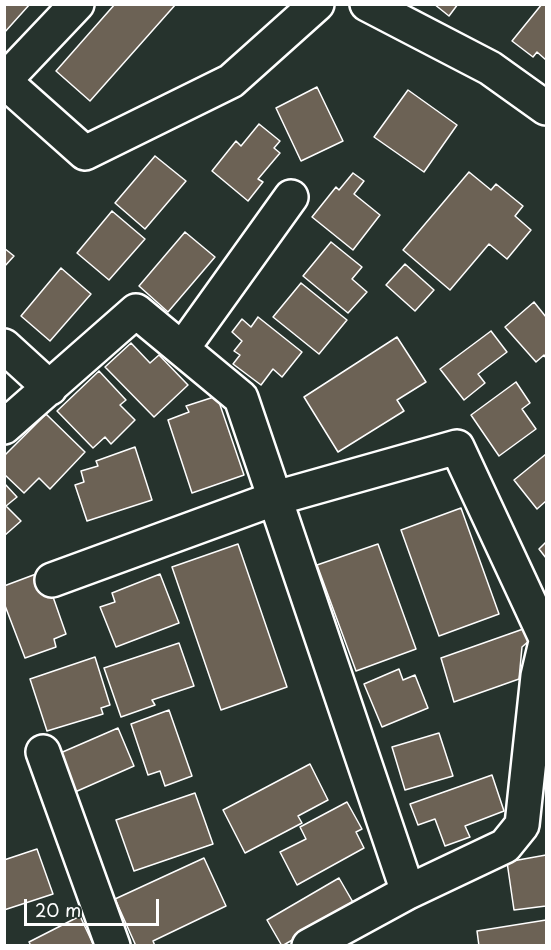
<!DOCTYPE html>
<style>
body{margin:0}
#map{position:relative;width:551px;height:950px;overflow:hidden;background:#26332d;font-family:"Playpen Sans",sans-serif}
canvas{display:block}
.frame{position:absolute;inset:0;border:6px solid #fff;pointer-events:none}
.scale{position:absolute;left:24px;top:899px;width:135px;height:27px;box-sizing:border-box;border:3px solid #fff;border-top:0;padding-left:8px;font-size:18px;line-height:21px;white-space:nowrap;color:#fff;-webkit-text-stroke:4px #26332d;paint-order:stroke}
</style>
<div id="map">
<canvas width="551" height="950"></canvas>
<div class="frame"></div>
<div class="scale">20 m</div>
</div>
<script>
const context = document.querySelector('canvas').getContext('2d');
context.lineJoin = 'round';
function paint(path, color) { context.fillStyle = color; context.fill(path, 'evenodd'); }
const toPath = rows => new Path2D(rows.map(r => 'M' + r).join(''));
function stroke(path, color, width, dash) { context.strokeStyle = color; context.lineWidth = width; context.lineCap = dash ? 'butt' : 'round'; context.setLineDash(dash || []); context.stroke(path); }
const building = toPath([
 [4,4,30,4,4,33,4,4],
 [115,4,176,4,90,101,56,71,115,4],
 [434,4,458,4,449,16,434,4],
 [542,4,546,4,546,60,537,52,533,57,512,41,542,4],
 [317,87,343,141,301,161,276,108,317,87],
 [408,90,457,125,424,172,374,137,408,90],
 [259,124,280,141,274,148,280,153,258,179,263,182,248,201,212,171,236,141,241,146,259,124],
 [155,156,186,181,145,229,115,203,155,156],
 [469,172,491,190,496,184,523,206,515,216,531,230,507,259,489,244,450,290,403,250,469,172],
 [353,173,364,181,354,194,380,215,353,250,312,217,336,187,339,190,353,173],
 [112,211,145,239,109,280,77,253,112,211],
 [185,232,215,257,168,312,139,286,185,232],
 [331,242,362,267,352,279,367,292,348,313,303,276,331,242],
 [4,248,14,256,4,267,4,248],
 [405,264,434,290,415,311,386,285,405,264],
 [61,268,91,294,50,341,21,316,61,268],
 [301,283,347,320,319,354,273,317,301,283],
 [534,302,546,317,546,358,544,355,536,362,505,327,534,302],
 [258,317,302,352,282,377,273,369,261,385,233,364,240,355,234,351,242,341,232,332,242,319,251,327,258,317],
 [491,331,507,352,478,374,485,383,464,400,440,369,491,331],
 [397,337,426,382,397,400,404,411,338,452,304,397,397,337],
 [131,343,150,363,159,355,188,385,154,417,105,367,131,343],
 [99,371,126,400,120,405,135,420,111,444,105,437,93,448,57,411,99,371],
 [516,382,530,403,522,409,536,429,499,456,471,415,516,382],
 [217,396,244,475,192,493,168,420,189,412,186,406,217,396],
 [46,414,85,452,50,489,39,478,24,493,4,474,4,456,46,414],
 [135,447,152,500,87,521,75,485,84,482,81,471,98,466,96,461,135,447],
 [546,454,546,501,537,509,514,480,546,454],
 [4,483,17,497,6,506,21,521,4,536,4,483],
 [461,508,499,614,439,636,401,530,461,508],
 [546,542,546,558,539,549,546,542],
 [238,544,287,687,221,710,172,567,238,544],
 [378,544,416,649,356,671,317,565,378,544],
 [44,571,66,634,54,639,56,647,25,658,4,603,4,586,44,571],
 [160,574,179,623,116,647,100,607,115,602,112,593,160,574],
 [526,628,530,640,522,647,519,679,454,702,441,658,526,628],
 [179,643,194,686,152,700,155,705,121,717,104,668,179,643],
 [95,657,110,705,101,708,103,714,47,731,30,679,95,657],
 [399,669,403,680,415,675,428,708,382,727,364,684,399,669],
 [169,710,192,776,165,786,160,771,148,775,131,724,169,710],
 [118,728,134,766,75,792,58,754,118,728],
 [439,733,453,776,405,790,392,747,439,733],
 [310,764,328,800,298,816,302,823,245,853,223,810,310,764],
 [492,775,504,811,465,826,470,837,445,846,435,819,418,825,410,804,492,775],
 [195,793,213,844,134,871,116,820,195,793],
 [347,802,362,829,356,832,364,848,297,885,280,852,306,839,300,827,347,802],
 [37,849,53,894,4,910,4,860,37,849],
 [546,855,546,906,514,910,507,862,546,855],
 [204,858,226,906,153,941,155,946,136,946,115,899,204,858],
 [339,878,354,904,282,946,267,920,339,878],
 [80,916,94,946,31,946,29,942,80,916],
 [546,920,546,946,479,946,477,931,546,920]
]);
paint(building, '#6c6255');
stroke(building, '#fff', 1.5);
const minor = toPath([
 [77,4,4,81,85,153,231,81,317,4],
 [367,4,490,68,546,108],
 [4,346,50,388],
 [182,349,291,197],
 [4,427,136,311,241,398,408,892],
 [52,580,276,498,457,447,546,638],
 [43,752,113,946],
 [309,946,408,892,505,846,522,825,538,676,546,642]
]);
stroke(minor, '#fff', 38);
stroke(minor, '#26332d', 33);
</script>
